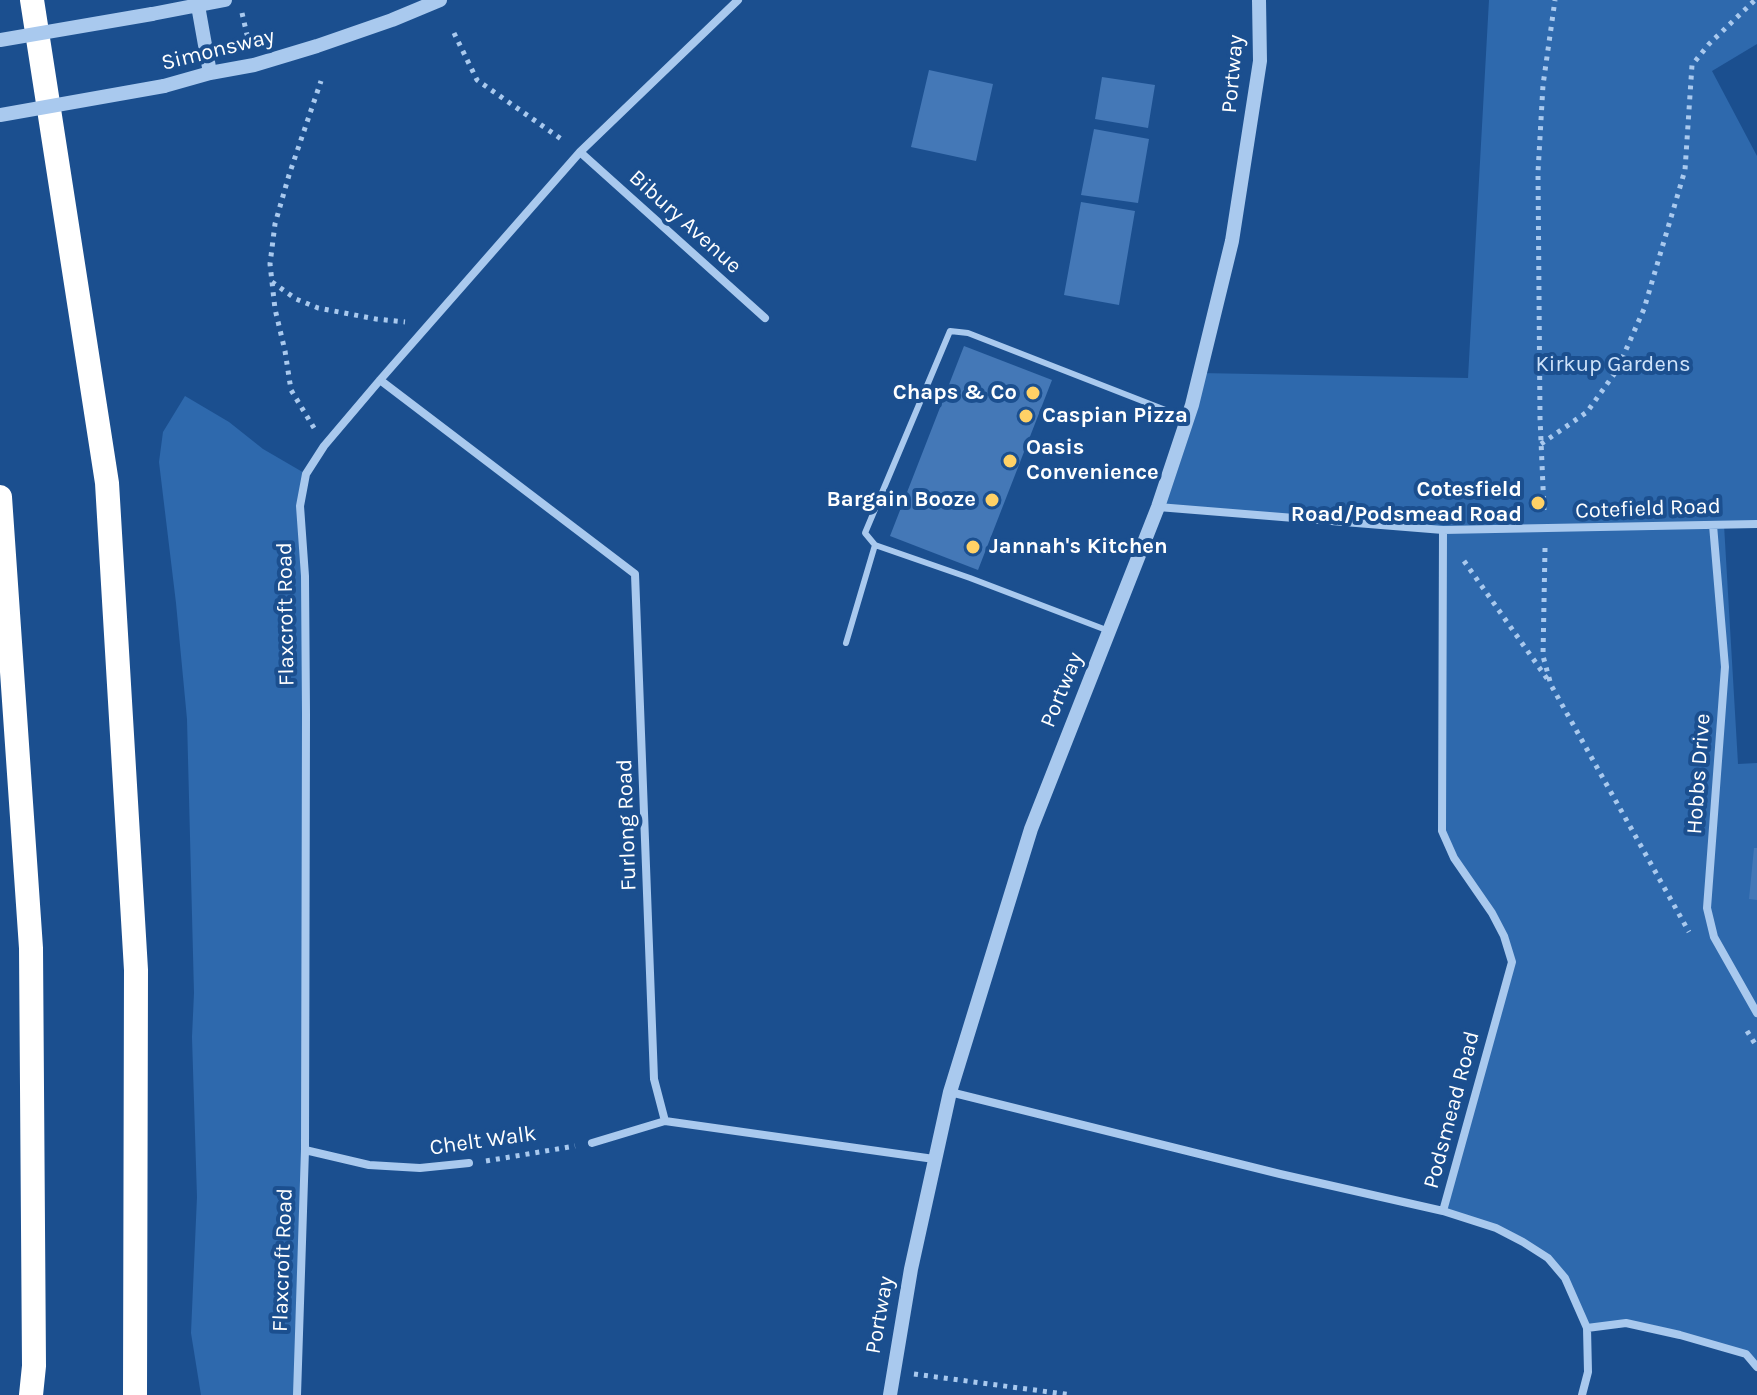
<!DOCTYPE html>
<style>
body{margin:0}
canvas{display:block;background:#1b4f8f}
</style>
<canvas width="1757" height="1395"></canvas>
<script>
const context = document.querySelector('canvas').getContext('2d');
context.lineJoin = 'round';
function paint(path, color) { context.fillStyle = color; context.fill(path, 'evenodd'); }
const toPath = rows => new Path2D(rows.map(r => 'M' + r).join(''));
function stroke(path, color, width, dash) { context.strokeStyle = color; context.lineWidth = width; context.lineCap = dash ? 'butt' : 'round'; context.setLineDash(dash || []); context.stroke(path); }
function write(font, color, halo, rows, align = 'center') {
  context.font = font + ' Karla,sans-serif'; context.lineWidth = 8; context.setLineDash([]); context.textBaseline = 'middle'; context.strokeStyle = halo; context.fillStyle = color; for (const [text, x, y, turn = 0] of rows) {
    context.save(); context.translate(x, y); context.rotate((+turn || 0) * Math.PI / 180); context.textAlign = isNaN(turn) ? turn : align; if (halo) context.strokeText(text, 0, 0); context.fillText(text, 0, 0); context.restore();
  }
}
paint(toPath([
 [1489,0,1757,0,1757,44,1712,71,1757,156,1757,524,1724,525,1738,764,1757,763,1757,1367,1745,1354,1626,1323,1587,1328,1565,1278,1523,1242,1443,1211,1512,962,1504,936,1442,831,1443,531,1158,507,1199,373,1468,378],
 [185,396,229,422,263,449,306,474,300,506,305,576,305,1150,297,1395,201,1395,191,1333,197,1197,192,1037,194,993,187,719,176,603,159,462,163,432]
]), '#2e69ad');
paint(toPath([
 [929,70,993,84,976,161,911,147],
 [1102,77,1155,85,1148,128,1095,119],
 [1094,129,1149,139,1138,203,1081,195],
 [1081,202,1135,211,1119,305,1064,295],
 [964,346,1052,380,978,570,890,536],
 [1754,848,1757,848,1757,900,1749,899]
]), '#4478b7');
stroke(toPath([
 [242,13,248,39],
 [454,33,477,80,564,141],
 [272,282,296,299,318,308,376,319,405,322],
 [314,428,291,390,285,351,275,309,270,264,275,224,289,175,321,81],
 [1541,444,1587,412,1617,370,1644,309,1685,170,1692,65,1709,44,1755,0],
 [1544,510,1540,418,1538,172,1543,85,1555,0],
 [1545,548,1543,656,1551,685,1689,932],
 [1464,561,1548,680],
 [1747,1031,1757,1047],
 [486,1161,575,1146],
 [914,1374,1072,1395]
]), '#a9c9ee', 5, [4, 6]);
stroke(toPath([
 [1109,631,970,578,875,545,865,533,950,331,968,333,1186,418],
 [846,643,875,545]
]), '#a9c9ee', 6);
stroke(toPath([
 [580,152,765,318],
 [380,380,635,574,654,1079,665,1121,934,1159],
 [1158,507,1443,530,1757,524],
 [1713,525,1725,667,1707,908,1714,937,1757,1013],
 [950,1092,1280,1174,1443,1211,1512,962,1504,936,1492,913,1454,858,1442,831,1443,530],
 [592,1143,665,1121],
 [305,1150,369,1165,420,1168,469,1163],
 [1443,1211,1496,1228,1523,1242,1548,1258,1565,1278,1587,1328,1588,1372,1582,1395],
 [1587,1328,1626,1323,1680,1335,1746,1354,1757,1367],
 [297,1395,305,1150,306,714,305,576,300,506,306,474,324,446,380,380,580,152,738,0]
]), '#a9c9ee', 8);
stroke(toPath([
 [197,0,210,73],
 [152,14,225,0],
 [164,86,210,73,254,65,317,46,392,20,440,0],
 [890,1395,911,1269,950,1092,1031,829,1158,507,1192,405,1232,241,1260,61,1259,0]
]), '#a9c9ee', 14);
stroke(toPath([
 [32,0,107,483,136,970,135,1395],
 [0,497,31,948,34,1366,31,1395]
]), '#fff', 24);
stroke(toPath([
 [0,40,152,14],
 [0,115,164,86]
]), '#a9c9ee', 14);
for (const [x, y, r, color] of [
 [1033,393,8,"#ffd166"],
 [1026,416,8,"#ffd166"],
 [1010,461,8,"#ffd166"],
 [992,500,8,"#ffd166"],
 [1538,503,8,"#ffd166"],
 [973,547,8,"#ffd166"]
]) { const dot = new Path2D(); dot.arc(x, y, r, 0, 2 * Math.PI); context.fillStyle = color; context.fill(dot); stroke(dot, '#1b4f8f', 3); }
write('22px', '#fff', '#1b4f8f', [
 ["Simonsway",218,50,-14],
 ["Portway",1233,74,-85],
 ["Bibury Avenue",685,222,42],
 ["Cotefield Road",1648,509,-2],
 ["Flaxcroft Road",286,614,-91],
 ["Portway",1062,690,-68],
 ["Hobbs Drive",1699,774,-86],
 ["Furlong Road",627,825,-92],
 ["Podsmead Road",1452,1110,-75],
 ["Chelt Walk",483,1141,-8],
 ["Flaxcroft Road",283,1260,-88],
 ["Portway",880,1315,-80]
]);
write('22px', '#cfe3fa', '#1b4f8f', [
 ["Kirkup Gardens",1613,365]
]);
write('bold 22px', '#fff', '#1b4f8f', [
 ["Chaps & Co",1017,393],
 ["Caspian Pizza",1042,416,"left"],
 ["Oasis",1026,448,"left"],
 ["Convenience",1026,473,"left"],
 ["Cotesfield",1522,490],
 ["Road/Podsmead Road",1522,515],
 ["Bargain Booze",976,500],
 ["Jannah's Kitchen",989,547,"left"]
], 'right');
</script>
